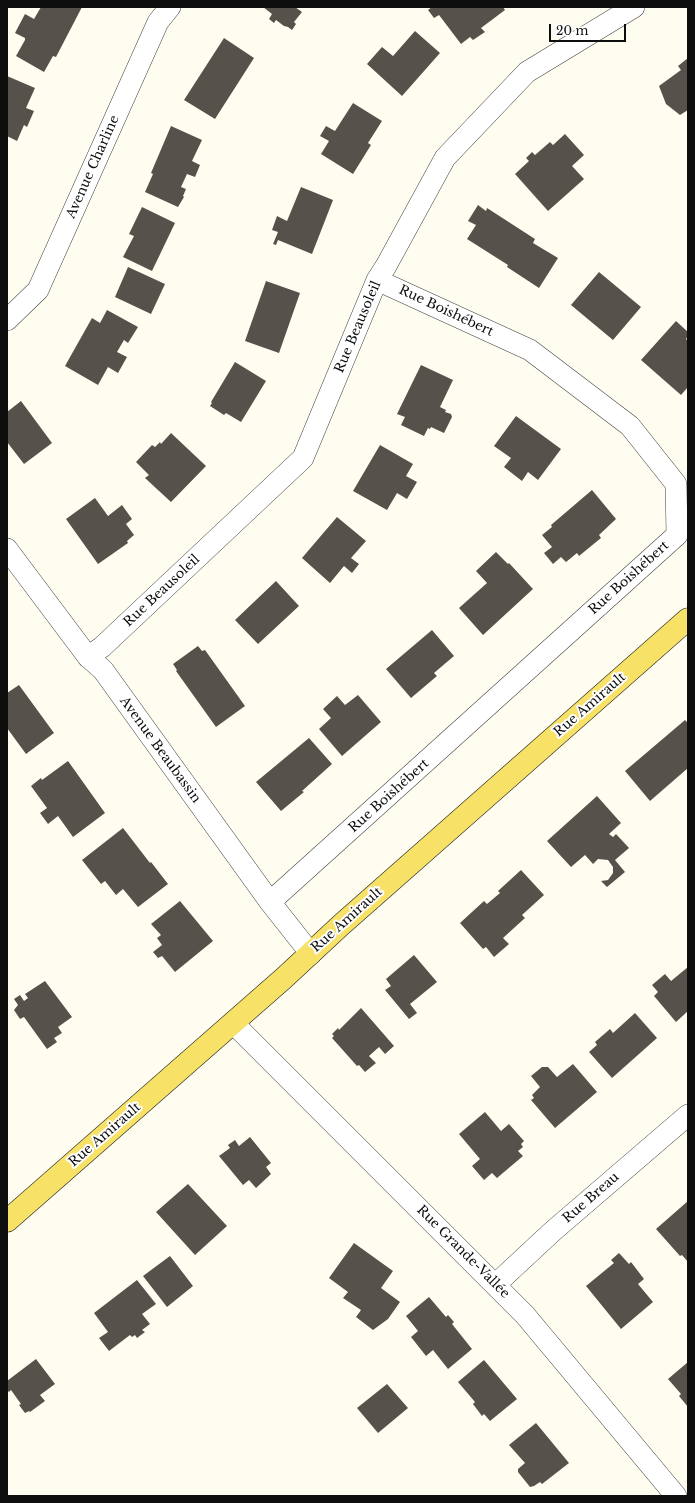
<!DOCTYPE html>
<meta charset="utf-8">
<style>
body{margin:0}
#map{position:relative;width:695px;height:1503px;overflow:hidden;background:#fffdf0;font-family:"Libre Baskerville",serif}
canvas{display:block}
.frame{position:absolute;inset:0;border:8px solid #0e0e0e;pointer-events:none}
.scale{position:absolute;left:549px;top:24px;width:77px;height:18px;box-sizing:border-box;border:2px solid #0e0e0e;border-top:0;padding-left:5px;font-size:12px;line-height:14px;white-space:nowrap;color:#0e0e0e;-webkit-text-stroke:3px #fff;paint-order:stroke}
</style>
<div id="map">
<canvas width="695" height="1503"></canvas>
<div class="frame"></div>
<div class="scale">20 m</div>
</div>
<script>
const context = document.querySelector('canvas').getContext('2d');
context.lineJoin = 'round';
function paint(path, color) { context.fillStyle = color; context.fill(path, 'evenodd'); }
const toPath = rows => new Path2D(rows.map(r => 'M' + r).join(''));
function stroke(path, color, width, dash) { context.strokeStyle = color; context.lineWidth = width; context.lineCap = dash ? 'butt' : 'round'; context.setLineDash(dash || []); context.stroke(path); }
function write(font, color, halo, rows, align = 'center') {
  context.font = font + ' "Libre Baskerville",serif'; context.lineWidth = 4; context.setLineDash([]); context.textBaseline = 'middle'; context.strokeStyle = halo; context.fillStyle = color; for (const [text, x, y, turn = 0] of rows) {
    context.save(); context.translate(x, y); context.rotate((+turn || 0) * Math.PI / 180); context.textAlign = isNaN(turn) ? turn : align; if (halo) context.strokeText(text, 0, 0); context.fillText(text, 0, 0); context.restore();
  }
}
paint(toPath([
 [41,7,82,7,56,57,53,56,44,72,16,56,25,40,25,38,15,33,25,14,34,19],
 [263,7,295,7,302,12,294,22,296,24,292,30,288,27,284,26,276,20,274,23,269,19,272,14],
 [432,7,503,7,505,10,481,28,485,32,473,40,470,37,461,44,439,15,434,18,428,10],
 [415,31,440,53,402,96,367,64,382,47,393,56],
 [224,38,254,58,215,119,184,100],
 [688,58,688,110,680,115,666,104,659,86,681,70,678,66],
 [7,76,35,88,26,108,34,111,27,127,24,125,17,141,7,136],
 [353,103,382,121,368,143,371,145,353,174,321,154,329,141,320,136,326,126,335,131],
 [171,126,202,140,192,161,200,165,195,177,187,174,181,187,186,189,183,196,184,197,178,207,145,192,153,174,151,173],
 [565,134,584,155,572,166,584,179,548,211,515,174,529,161,526,158,532,152,535,155,550,142,553,145],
 [301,187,333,200,312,254,278,240,276,245,273,244,278,232,272,230,277,216,287,221],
 [478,205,486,211,487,208,535,239,533,243,558,258,539,288,507,267,508,265,467,239,476,225,468,221],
 [142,207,175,223,152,271,123,257,134,236,129,234],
 [128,267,165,284,151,314,115,297],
 [599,272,641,307,613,340,571,305],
 [266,281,300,293,279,353,245,341],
 [107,310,138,327,128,343,124,340,117,352,127,357,118,373,108,367,98,385,65,366,92,318,100,323],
 [676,321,688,332,688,336,686,339,688,341,688,387,681,395,641,360],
 [235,362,266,381,241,422,226,413,224,415,210,406,212,403,211,402],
 [421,365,453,380,440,407,446,410,445,412,451,414,452,417,444,433,431,427,430,429,428,428,424,436,401,425,405,417,397,414],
 [21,401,52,443,24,464,7,442,7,412],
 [516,416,561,449,538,480,528,472,522,481,504,467,511,458,494,446],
 [171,433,206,466,171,502,145,478,149,475,136,462,152,445,155,447,160,442,161,444],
 [380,445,413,464,406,476,417,482,407,499,397,493,387,510,353,491],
 [592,490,616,519,599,535,601,538,579,556,577,553,566,562,561,557,553,564,544,553,552,547,542,535,552,527,551,525],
 [95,498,108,516,122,505,132,519,126,524,134,535,127,541,128,543,98,564,66,519],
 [337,517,366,541,351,558,359,564,352,573,344,566,330,583,302,558],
 [496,552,508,564,509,563,533,589,483,635,459,608,487,583,476,571],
 [276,581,299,606,258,644,235,620],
 [432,630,454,656,434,673,437,676,411,698,386,669],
 [198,646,202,651,205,650,245,706,216,727,176,671,177,670,173,664],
 [19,685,54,733,26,754,7,728,7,693],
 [358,695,381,722,342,756,319,729,331,718,323,709,337,696,345,705],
 [685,720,688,723,688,768,650,801,625,771],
 [309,738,332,764,302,791,304,792,281,811,256,782],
 [68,761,105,813,73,837,58,816,48,824,40,813,47,808,31,786,41,778,42,780],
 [597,796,621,823,609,834,613,837,616,834,629,848,615,860,625,872,607,887,601,881,608,880,613,873,613,867,608,860,598,859,593,864,585,855,571,867,547,841],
 [123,828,150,863,151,862,168,884,138,907,123,889,116,895,105,881,101,884,82,860],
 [521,870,544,895,522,915,525,918,503,938,509,944,494,957,486,947,483,949,460,923,484,901,487,904,500,893,498,891],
 [180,901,213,941,175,972,162,956,158,958,153,952,162,945,157,938,161,935,151,924],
 [414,955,437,982,410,1004,417,1013,409,1019,385,990,391,986,386,979],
 [688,967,688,1011,676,1022,654,996,658,992,652,985,665,974,671,981],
 [45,981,72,1017,58,1027,62,1033,54,1038,57,1042,47,1049,24,1017,20,1019,14,1010,18,1005,14,999,20,995,24,1001,28,998,25,994],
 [361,1008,394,1046,385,1054,379,1047,369,1056,376,1063,365,1072,359,1065,357,1066,332,1038,334,1036,332,1034,338,1028,339,1030],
 [635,1013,657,1038,612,1078,589,1052,597,1045,595,1042,610,1029,613,1033],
 [573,1064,597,1092,555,1128,531,1100,534,1098,532,1095,540,1087,531,1076,542,1067,548,1067,557,1077],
 [485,1112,501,1131,509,1124,524,1141,521,1144,523,1147,518,1151,523,1156,497,1178,492,1173,484,1180,472,1166,480,1159,459,1134],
 [250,1137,271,1163,266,1167,271,1174,256,1188,249,1180,243,1185,219,1156,230,1148,228,1145,235,1140,239,1146],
 [188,1184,227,1226,195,1255,156,1212],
 [688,1201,688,1262,682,1255,680,1256,656,1229],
 [354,1243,393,1271,381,1288,400,1302,388,1319,373,1330,356,1317,361,1310,343,1298,348,1292,329,1278],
 [619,1253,629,1264,631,1262,644,1279,638,1284,653,1302,621,1329,586,1286,614,1263,611,1260],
 [170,1256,193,1286,167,1307,143,1276],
 [137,1280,156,1304,142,1314,150,1324,142,1330,145,1332,137,1338,135,1335,132,1337,130,1335,109,1351,99,1338,108,1332,94,1313],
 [429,1297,446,1317,448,1315,454,1322,452,1324,472,1349,448,1369,433,1350,426,1356,411,1337,418,1331,406,1316],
 [36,1359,55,1384,40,1395,45,1401,30,1412,29,1411,25,1413,19,1405,21,1404,11,1390,9,1392,7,1390,7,1381],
 [484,1360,517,1399,490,1421,484,1414,482,1416,473,1404,475,1402,458,1382],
 [688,1362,688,1407,679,1396,681,1394,668,1379],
 [387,1384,408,1408,378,1433,357,1408],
 [536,1423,569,1463,542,1484,540,1482,534,1486,530,1487,518,1472,518,1469,525,1463,509,1445]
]), '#57514b');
const minor = toPath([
 [7,320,38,290,158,22,170,7],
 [7,549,88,657,103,670,270,902,311,954],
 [88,657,102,647,303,458,377,280,386,266,445,158,527,72,634,7],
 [270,902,677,535,676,484,630,426,530,350,377,280],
 [233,1023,525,1315,676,1496],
 [496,1284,553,1231,688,1115]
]);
const primary = toPath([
 [7,1221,284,978,341,925,688,619]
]);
stroke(minor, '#414141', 22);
stroke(primary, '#1f1f1f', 23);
stroke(minor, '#fff', 21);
stroke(primary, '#f7e267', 22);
write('13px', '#0e0e0e', '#fff', [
 ["Avenue Charline",93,167,-66],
 ["Rue Boishébert",446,311,25],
 ["Rue Beausoleil",358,327,-67],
 ["Rue Boishébert",629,578,-42],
 ["Rue Beausoleil",162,591,-43],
 ["Rue Amirault",590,705,-41],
 ["Avenue Beaubassin",160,750,54],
 ["Rue Boishébert",389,796,-42],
 ["Rue Amirault",347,920,-42],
 ["Rue Amirault",105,1135,-41],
 ["Rue Breau",591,1198,-41],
 ["Rue Grande-Vallée",463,1252,45]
]);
</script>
